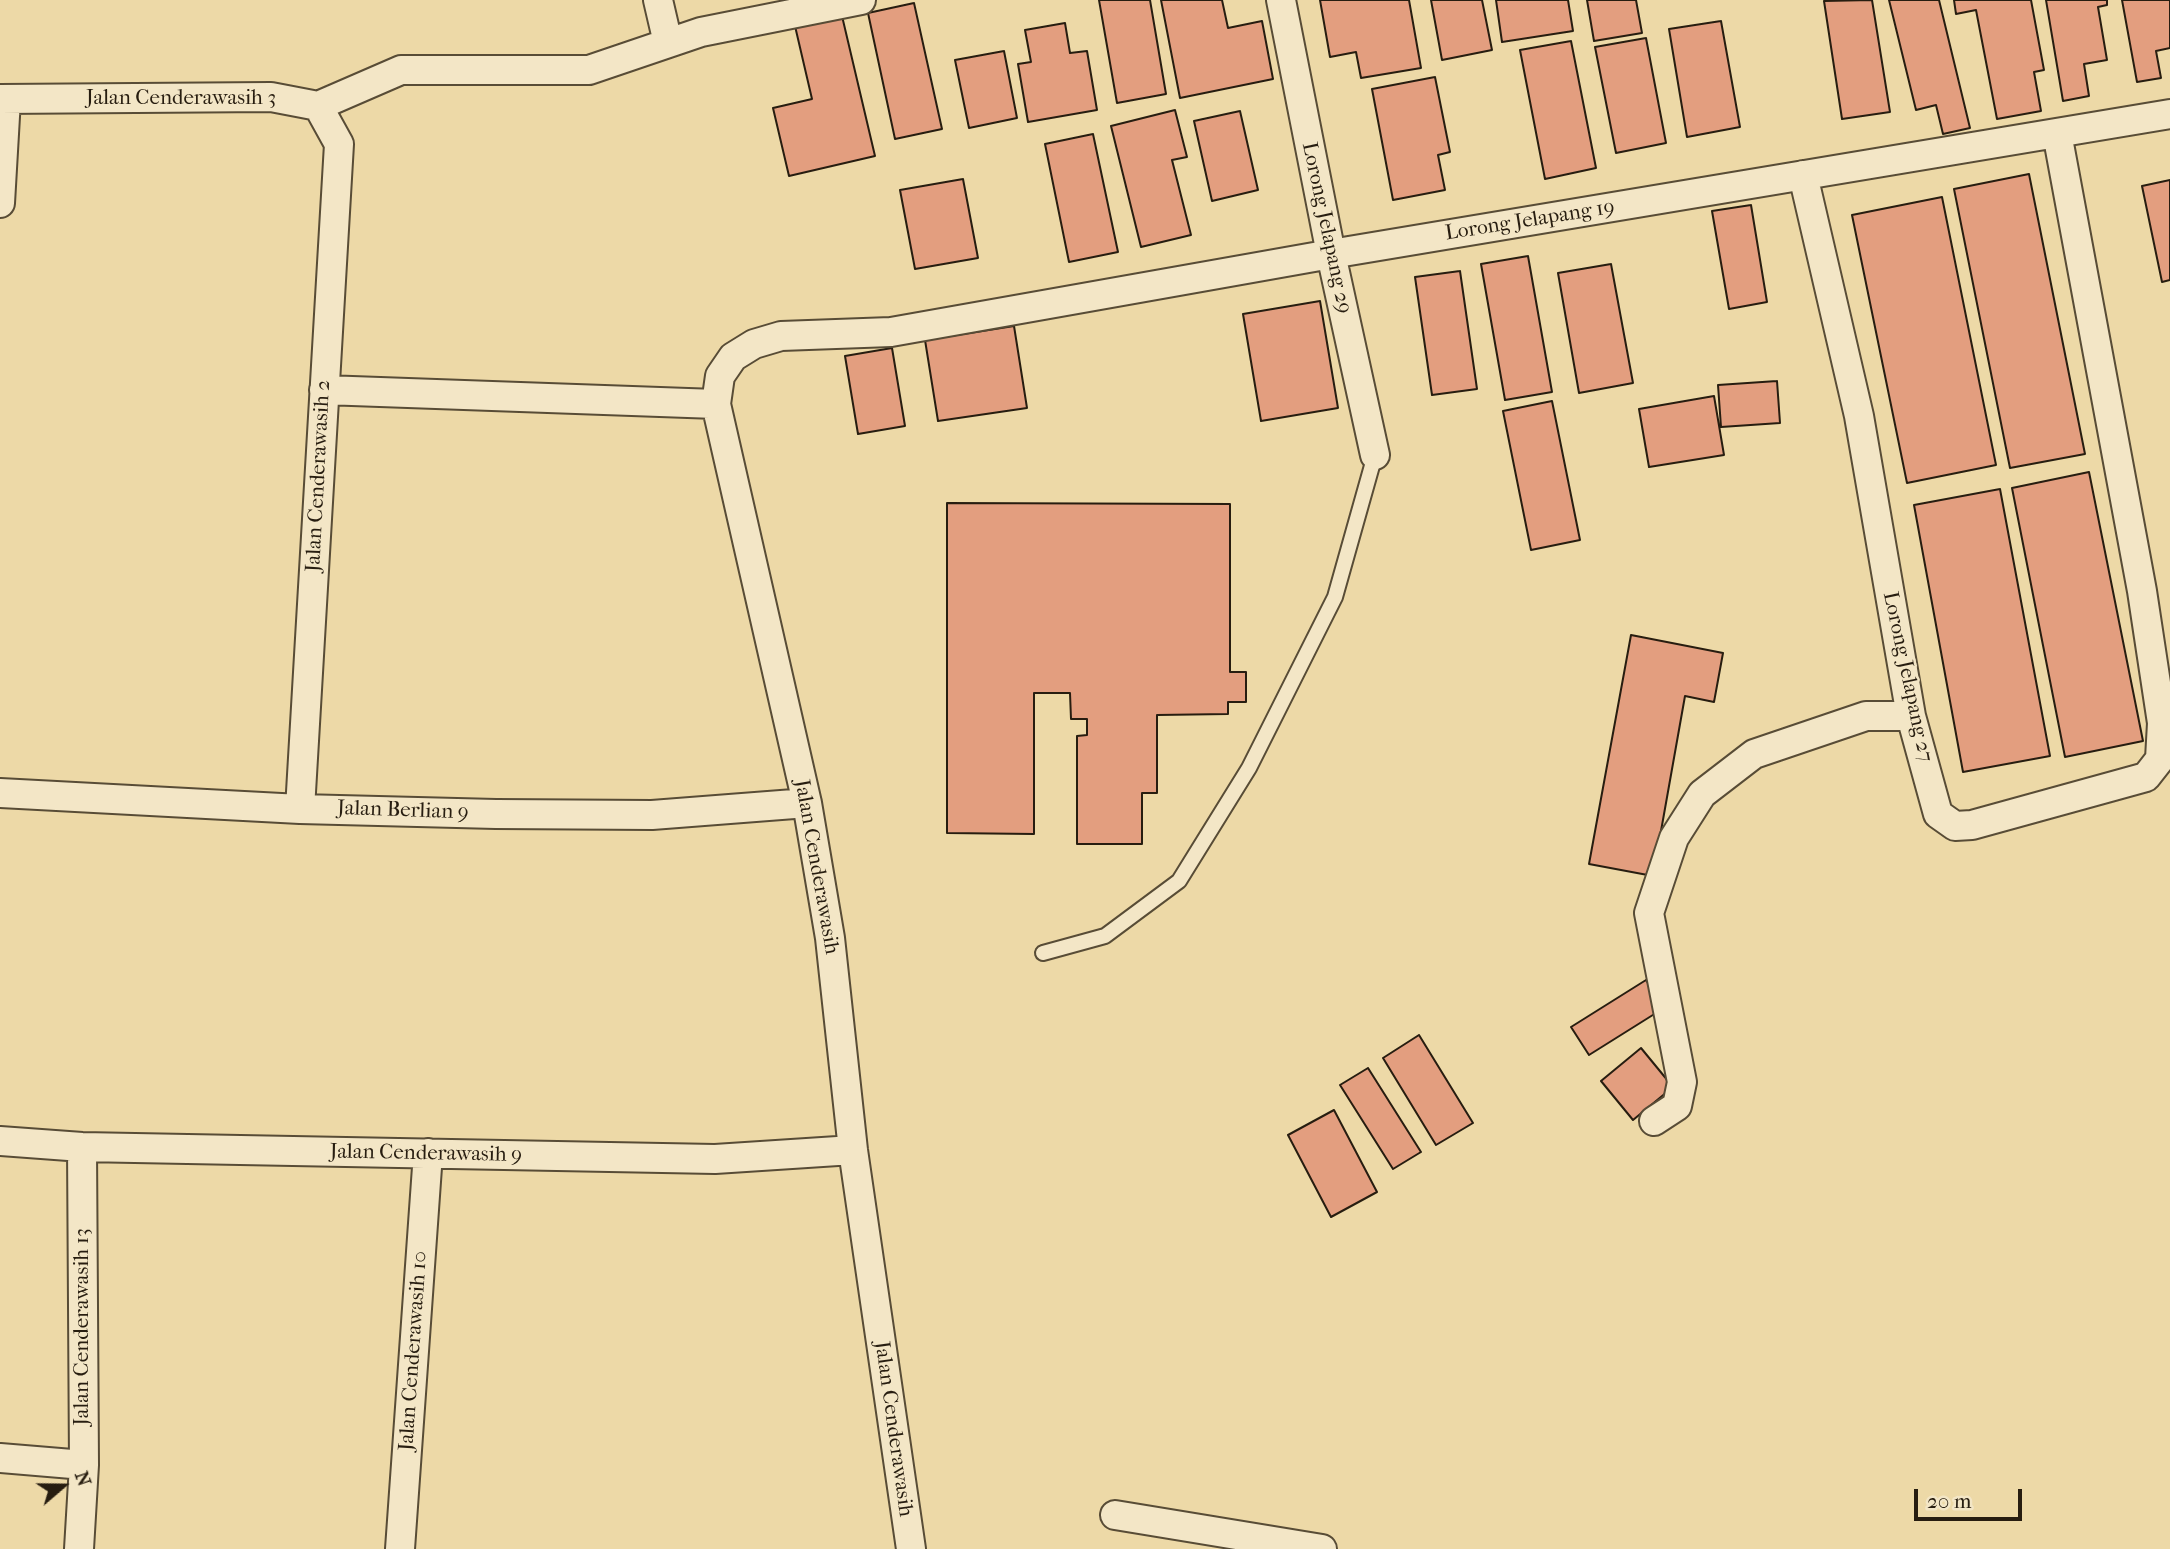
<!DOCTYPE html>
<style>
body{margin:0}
#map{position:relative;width:2170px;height:1549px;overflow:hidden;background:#edd9a7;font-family:"IM FELL French Canon",serif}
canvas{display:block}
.north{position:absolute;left:28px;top:1451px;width:70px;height:70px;-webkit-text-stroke:5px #f3e6c6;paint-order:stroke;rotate:70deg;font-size:19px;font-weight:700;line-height:28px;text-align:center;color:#271d10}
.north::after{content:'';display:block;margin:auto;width:24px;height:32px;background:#271d10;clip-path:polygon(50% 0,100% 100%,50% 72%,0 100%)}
.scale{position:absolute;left:1914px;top:1489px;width:108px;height:32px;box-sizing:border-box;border:4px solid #271d10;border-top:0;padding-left:9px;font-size:21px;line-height:24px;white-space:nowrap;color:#271d10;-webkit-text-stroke:5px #f3e6c6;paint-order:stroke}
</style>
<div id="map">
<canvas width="2170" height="1549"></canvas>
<div class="north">N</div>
<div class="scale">20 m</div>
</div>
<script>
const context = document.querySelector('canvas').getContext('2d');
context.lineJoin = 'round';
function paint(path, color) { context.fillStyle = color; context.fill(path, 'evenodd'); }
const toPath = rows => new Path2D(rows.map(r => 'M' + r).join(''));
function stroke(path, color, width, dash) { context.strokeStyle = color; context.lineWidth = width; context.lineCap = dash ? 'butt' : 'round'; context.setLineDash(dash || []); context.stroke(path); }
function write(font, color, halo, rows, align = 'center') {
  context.font = font + ' "IM FELL French Canon",serif'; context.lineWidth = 5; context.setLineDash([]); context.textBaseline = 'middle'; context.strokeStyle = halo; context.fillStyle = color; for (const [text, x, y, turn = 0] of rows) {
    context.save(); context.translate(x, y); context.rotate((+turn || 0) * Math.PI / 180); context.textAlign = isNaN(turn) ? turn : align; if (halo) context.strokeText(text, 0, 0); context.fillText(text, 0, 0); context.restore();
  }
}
const building = toPath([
 [1099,0,1150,0,1166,94,1117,103,1099,0],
 [1161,0,1222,0,1228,28,1262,21,1273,79,1180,98,1161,0],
 [1320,0,1409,0,1421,68,1361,78,1356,52,1330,57,1320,0],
 [1431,0,1482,0,1492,50,1442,60,1431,0],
 [1496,0,1568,0,1573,31,1502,42,1496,0],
 [1587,0,1636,0,1642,33,1594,41,1587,0],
 [1872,0,1890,112,1842,119,1824,1,1872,0],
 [1889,0,1939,0,1970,128,1943,134,1936,105,1916,110,1889,0],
 [1954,0,2031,0,2044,70,2034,72,2041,111,1997,119,1976,10,1956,14,1954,0],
 [2046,0,2107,0,2107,5,2098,7,2107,60,2084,64,2089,96,2063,101,2046,0],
 [2122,0,2170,0,2170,48,2156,51,2161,78,2137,82,2122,0],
 [914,3,942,129,895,139,868,13,914,3],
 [842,16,875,156,789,176,773,108,812,99,795,26,842,16],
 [1721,21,1740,127,1687,137,1669,29,1721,21],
 [1065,23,1070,53,1087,51,1097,110,1028,122,1018,64,1031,62,1025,30,1065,23],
 [1646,38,1666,143,1616,153,1595,47,1646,38],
 [1571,41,1596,168,1545,179,1520,50,1571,41],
 [1004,51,1017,118,969,128,955,60,1004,51],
 [1435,77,1450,152,1438,155,1445,190,1393,200,1372,89,1435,77],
 [1175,110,1187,157,1172,160,1191,235,1141,247,1111,126,1175,110],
 [1240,111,1258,190,1212,201,1194,121,1240,111],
 [1093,134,1118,252,1069,262,1045,144,1093,134],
 [2029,174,2085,454,2010,468,1954,189,2029,174],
 [963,179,978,258,915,269,900,190,963,179],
 [2170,180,2170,280,2162,282,2142,186,2170,180],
 [1942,197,1996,465,1907,483,1852,215,1942,197],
 [1751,205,1767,302,1729,309,1712,211,1751,205],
 [1528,256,1552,392,1505,400,1481,264,1528,256],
 [1611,264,1633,383,1579,393,1558,273,1611,264],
 [1460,271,1477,389,1432,395,1415,277,1460,271],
 [1320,301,1338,408,1261,421,1243,314,1320,301],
 [1014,326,1027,408,938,421,925,340,1014,326],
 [892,348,905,426,858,434,845,356,892,348],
 [1777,381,1780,423,1721,427,1718,385,1777,381],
 [1714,396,1724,455,1649,467,1639,409,1714,396],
 [1552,401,1580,540,1531,550,1503,411,1552,401],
 [2089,472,2143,741,2065,757,2012,488,2089,472],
 [2000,489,2050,756,1963,772,1914,505,2000,489],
 [947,503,1230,504,1230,672,1246,672,1246,702,1228,702,1228,714,1157,715,1157,793,1142,793,1142,844,1077,844,1077,736,1087,735,1087,719,1071,719,1070,693,1034,693,1034,834,947,833,947,503],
 [1631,635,1723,653,1714,702,1685,696,1653,876,1589,864,1631,635],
 [1646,980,1664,1008,1589,1055,1571,1027,1646,980],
 [1419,1035,1473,1123,1436,1145,1383,1058,1419,1035],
 [1641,1048,1673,1087,1633,1120,1601,1081,1641,1048],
 [1368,1068,1421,1152,1393,1169,1340,1085,1368,1068],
 [1334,1110,1377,1192,1331,1217,1288,1135,1334,1110]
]);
paint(building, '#e39e7f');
stroke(building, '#271d10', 2);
const lane = toPath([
 [1043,953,1105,936,1179,881,1249,768,1335,597,1375,455]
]);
const street = toPath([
 [658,0,668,43],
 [1281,0,1331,254,1375,455],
 [0,99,271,97,318,106,339,144,300,809],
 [318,106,401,70,589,70,701,32,861,0],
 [1803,175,1859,416,1911,716,1938,814,1955,826,1972,825,2146,777,2160,759,2162,723,2142,591,2057,133],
 [0,203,6,99],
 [324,390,716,404],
 [0,793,300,809,496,814,652,815,807,803],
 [1654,1121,1677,1106,1682,1082,1649,913,1674,838,1702,794,1754,754,1866,716,1911,716],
 [0,1141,82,1147,715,1159,853,1150],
 [0,1458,84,1465],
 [1115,1515,1322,1549],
 [79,1549,84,1465,82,1147],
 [400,1549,428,1153],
 [911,1549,853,1150,830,938,807,803,716,404,720,376,733,357,754,344,781,336,891,332,1331,254,2170,114]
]);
stroke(lane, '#584c36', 18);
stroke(street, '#584c36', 32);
stroke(lane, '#f3e6c6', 14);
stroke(street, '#f3e6c6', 28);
write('21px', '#271d10', '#f3e6c6', [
 ["Jalan Cenderawasih 3",181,99],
 ["Lorong Jelapang 19",1530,221,-9],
 ["Lorong Jelapang 29",1326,228,78],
 ["Jalan Cenderawasih 2",319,476,-87],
 ["Lorong Jelapang 27",1907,677,78],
 ["Jalan Berlian 9",403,811,2],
 ["Jalan Cenderawasih",816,867,80],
 ["Jalan Cenderawasih 9",426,1154,1],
 ["Jalan Cenderawasih 13",83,1327,-90],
 ["Jalan Cenderawasih 10",414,1351,-86],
 ["Jalan Cenderawasih",893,1429,82]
]);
</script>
